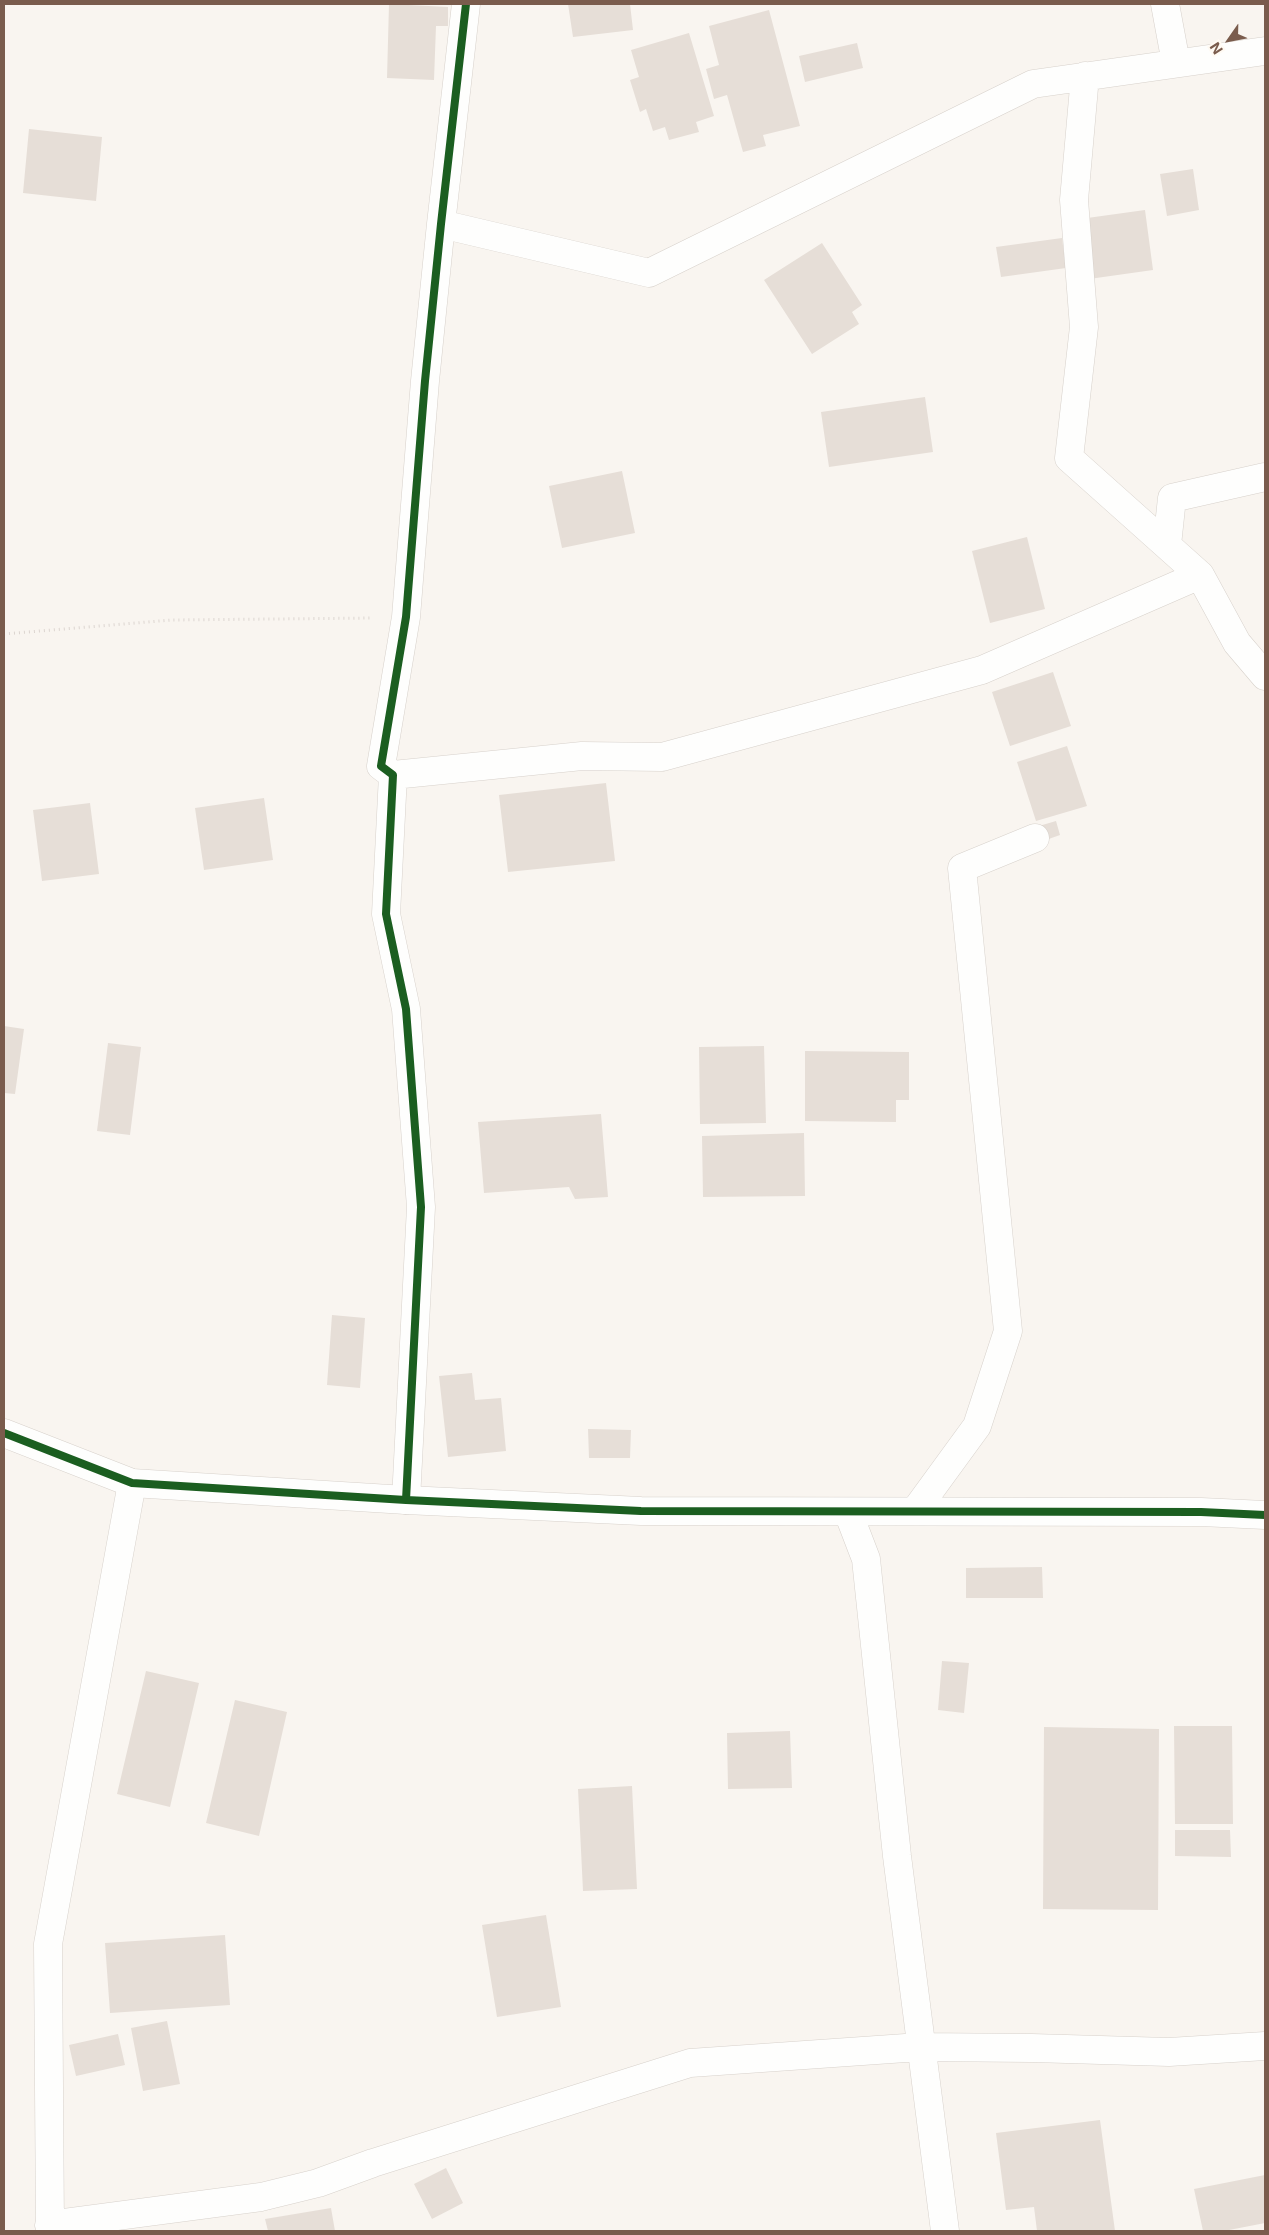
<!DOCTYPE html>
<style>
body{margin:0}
#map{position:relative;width:1269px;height:2235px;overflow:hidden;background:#f9f5f0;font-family:Inter,sans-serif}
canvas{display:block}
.frame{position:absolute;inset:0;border:5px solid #7a5c4d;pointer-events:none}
.north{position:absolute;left:1204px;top:15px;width:50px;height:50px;-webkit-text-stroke:4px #fffaf3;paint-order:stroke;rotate:237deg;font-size:14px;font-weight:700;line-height:20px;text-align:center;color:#7a5c4d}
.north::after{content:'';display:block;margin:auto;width:18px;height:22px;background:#7a5c4d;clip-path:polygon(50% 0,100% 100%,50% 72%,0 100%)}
</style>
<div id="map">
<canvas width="1269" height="2235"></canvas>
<div class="frame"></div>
<div class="north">N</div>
</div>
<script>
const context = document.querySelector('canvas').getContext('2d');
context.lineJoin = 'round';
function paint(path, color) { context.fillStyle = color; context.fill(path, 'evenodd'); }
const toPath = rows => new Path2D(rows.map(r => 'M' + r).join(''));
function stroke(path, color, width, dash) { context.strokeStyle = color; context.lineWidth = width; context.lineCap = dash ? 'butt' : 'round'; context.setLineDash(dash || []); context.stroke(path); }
paint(toPath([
 [389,4,448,7,448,26,436,26,434,80,387,78],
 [568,4,630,4,633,30,573,37],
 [769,10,800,126,763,135,766,146,743,152,727,95,714,99,706,69,719,65,709,26],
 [689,33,714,116,696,122,699,132,669,140,665,127,653,131,646,109,640,112,630,80,639,77,631,50],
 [857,43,863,68,805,82,799,56],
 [29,129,102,137,96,201,23,193],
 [1193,169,1199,210,1167,216,1160,174],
 [1145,210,1153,270,1089,279,1080,219],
 [1062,238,1066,268,1001,277,996,247],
 [822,243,862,305,852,312,859,324,812,354,764,280],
 [925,397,933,452,829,467,821,412],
 [622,471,635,533,562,548,549,486],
 [1027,537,1045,609,990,623,972,551],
 [1053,672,1071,726,1010,746,992,692],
 [1067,746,1087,806,1036,821,1017,762],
 [606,783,615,861,508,872,499,795],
 [264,798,273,860,204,870,195,808],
 [90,803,99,874,42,881,33,810],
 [1056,821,1060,835,1043,841,1039,826],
 [4,1026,24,1029,15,1094,4,1093],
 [108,1043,141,1047,130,1135,97,1131],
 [764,1046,766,1123,700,1124,699,1047],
 [805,1051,909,1052,909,1100,896,1100,896,1122,805,1121],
 [601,1114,608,1197,575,1199,569,1187,484,1193,478,1122],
 [804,1133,805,1196,703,1197,702,1136],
 [332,1315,365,1318,360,1388,327,1385],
 [472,1373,475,1400,501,1398,506,1451,448,1457,439,1376],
 [588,1429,631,1430,630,1458,589,1458],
 [1042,1567,1043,1598,966,1598,966,1568],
 [942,1661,969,1663,964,1713,938,1710],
 [146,1671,199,1683,170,1807,117,1794],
 [235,1700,287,1712,259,1836,206,1823],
 [1174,1726,1232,1726,1233,1824,1175,1824],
 [1044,1727,1159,1729,1158,1910,1043,1909],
 [790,1731,792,1788,728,1789,727,1733],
 [632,1786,637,1889,583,1891,578,1789],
 [1175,1830,1230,1830,1231,1857,1175,1856],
 [546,1915,561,2007,497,2017,482,1925],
 [225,1935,230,2005,110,2013,105,1943],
 [167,2021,180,2084,143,2091,131,2028],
 [118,2034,125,2065,76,2076,69,2045],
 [1100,2120,1115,2231,1037,2231,1034,2207,1006,2210,996,2133],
 [446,2168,463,2203,432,2219,414,2184],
 [1265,2175,1265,2223,1224,2231,1203,2231,1194,2189],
 [331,2208,335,2231,268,2231,265,2219]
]), '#e6ded7');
const minor = toPath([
 [1165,4,1176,63],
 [1085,76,1074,200,1084,327,1069,458,1200,575,1237,643,1265,676],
 [441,224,649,273,1033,84,1265,51],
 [1167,545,1172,498,1265,477],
 [393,775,582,756,662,757,982,670,1200,575],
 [406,1500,421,1207,406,1009,386,914,393,775,381,766,406,617,425,381,441,224,466,4],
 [915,1511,977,1426,1008,1331,962,868,1035,838],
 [848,1512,866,1559,897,1856,945,2231],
 [49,2225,261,2197,318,2183,373,2163,690,2063,920,2047,1032,2048,1169,2052,1265,2046],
 [50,2231,48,1944,132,1483]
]);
const tertiary = toPath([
 [4,1433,132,1483,406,1500,641,1511,1201,1512,1265,1515]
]);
stroke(minor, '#d7d1cb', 29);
stroke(tertiary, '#d7d1cb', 29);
stroke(toPath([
 [4,634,171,620,373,618]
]), '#dcd5d0', 3, [1, 4]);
stroke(minor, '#fefefd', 28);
stroke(tertiary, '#fefefd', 28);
stroke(toPath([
 [4,1433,132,1483,406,1500,641,1511,1201,1512,1265,1515],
 [406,1500,421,1207,406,1009,386,914,393,775,381,766,406,617,425,381,441,224,466,4]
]), '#1b5e20', 8);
</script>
